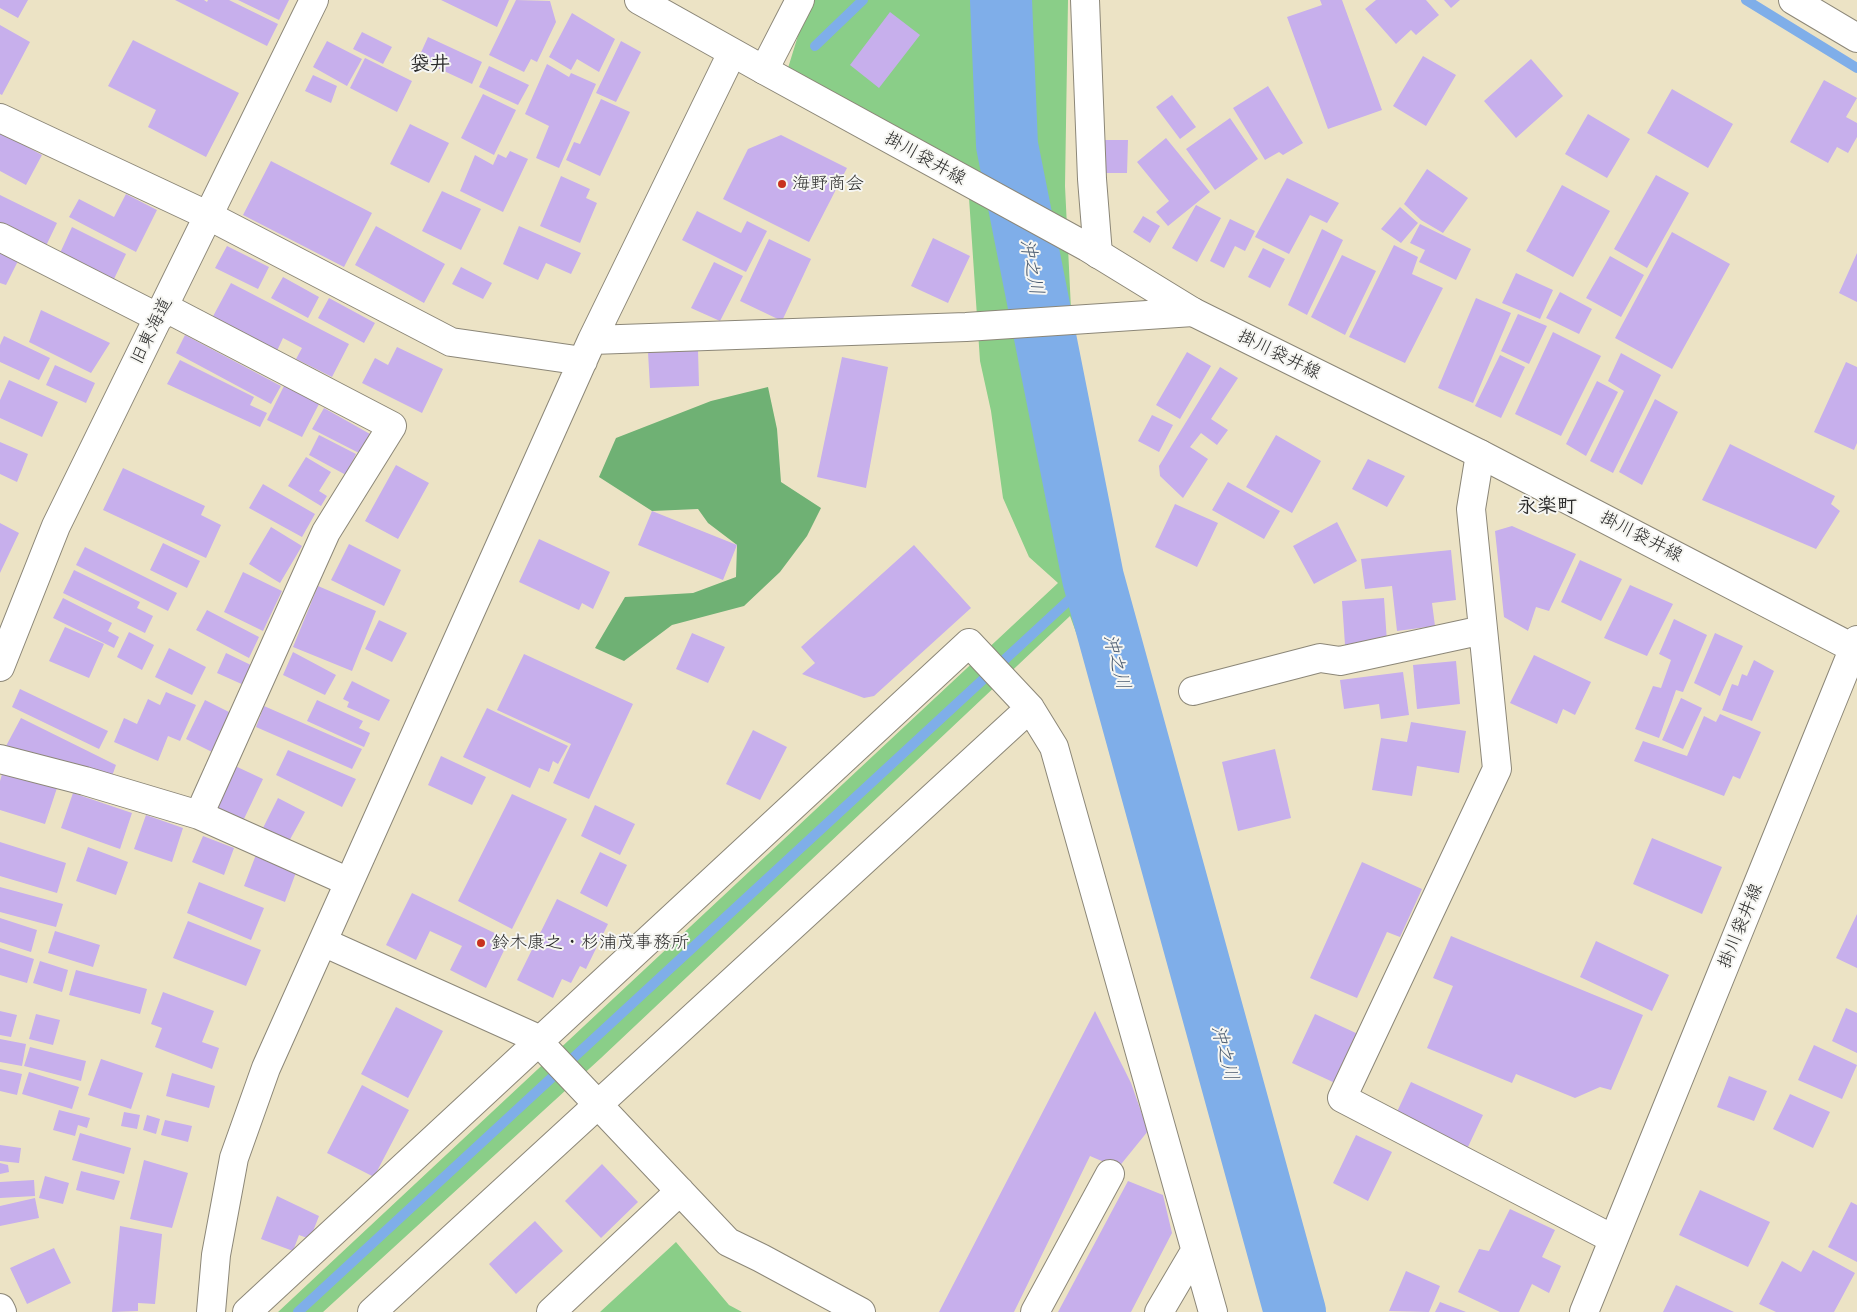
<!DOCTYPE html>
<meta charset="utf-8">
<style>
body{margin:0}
canvas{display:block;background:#ece3c5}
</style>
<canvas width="1857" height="1312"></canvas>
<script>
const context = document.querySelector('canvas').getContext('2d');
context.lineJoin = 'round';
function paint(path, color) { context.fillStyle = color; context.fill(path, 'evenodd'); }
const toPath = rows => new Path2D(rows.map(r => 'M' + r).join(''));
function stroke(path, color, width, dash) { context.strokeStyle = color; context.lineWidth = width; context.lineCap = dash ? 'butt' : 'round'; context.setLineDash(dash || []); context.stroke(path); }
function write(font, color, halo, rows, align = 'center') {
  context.font = font + ' "Shantell Sans","Klee One",sans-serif'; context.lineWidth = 4; context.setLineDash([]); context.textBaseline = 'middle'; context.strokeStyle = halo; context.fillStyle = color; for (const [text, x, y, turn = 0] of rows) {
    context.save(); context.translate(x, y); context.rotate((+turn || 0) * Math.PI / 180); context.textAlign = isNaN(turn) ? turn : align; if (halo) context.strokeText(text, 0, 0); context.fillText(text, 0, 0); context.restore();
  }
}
paint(toPath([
 [809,0,1068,0,1065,186,1076,412,1139,684,1319,1312,1266,1312,1080,643,1070,616,601,1058,323,1312,278,1312,1058,583,1029,557,1003,498,991,411,980,361,968,183,784,81],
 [676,1242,729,1305,742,1312,600,1312]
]), '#8ace88');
paint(toPath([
 [768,387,777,429,781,482,821,508,807,536,780,572,744,606,672,625,624,661,595,648,625,597,693,593,736,577,737,545,708,523,698,509,652,511,599,477,616,438,711,401]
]), '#6fb174');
stroke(toPath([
 [1746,0,1857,68],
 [815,46,863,0],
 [298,1312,1093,578]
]), '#7faee9', 10);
stroke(toPath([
 [1001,0,1007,145,1093,578,1295,1312]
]), '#7faee9', 62);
paint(toPath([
 [0,0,28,0,18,18,0,8],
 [175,0,204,0,207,2,208,0,229,0,278,24,267,46],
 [238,0,289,0,279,20],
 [441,0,509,0,497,27],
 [516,0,550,1,556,22,537,62,531,59,524,72,489,55],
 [1320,0,1342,0,1382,110,1328,129,1287,17,1322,5],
 [1376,0,1426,0,1439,15,1416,35,1411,30,1396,44,1365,9],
 [1444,0,1460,0,1451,8],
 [890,12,920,35,879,88,850,65],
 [572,13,615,39,599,72,577,59,571,70,549,57],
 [0,25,30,42,2,95,0,94],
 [362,32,392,47,383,64,353,49],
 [428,37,482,62,472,84,418,59],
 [133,40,239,93,206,157,148,127,156,110,108,86],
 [327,41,362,59,347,86,313,67],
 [621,41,641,52,616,102,596,93],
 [1423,56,1456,75,1426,126,1393,106],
 [365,58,412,81,397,112,350,88],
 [1531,59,1563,96,1516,138,1484,101],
 [547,64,569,77,571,73,596,84,559,168,536,158,549,126,525,114],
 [489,66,529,85,518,105,479,87],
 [313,75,337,86,331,103,305,91],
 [1824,80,1857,98,1846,117,1857,123,1857,137,1848,153,1837,147,1828,163,1790,142],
 [1268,86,1303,143,1283,155,1279,152,1265,160,1233,108],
 [1672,89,1733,124,1708,168,1647,133],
 [483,94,516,110,494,155,461,138],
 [1172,95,1196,127,1180,139,1156,107],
 [601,99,630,112,600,176,566,160,574,142,580,144],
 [1588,114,1630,139,1607,178,1565,154],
 [1230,118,1258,159,1215,190,1186,149],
 [410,124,449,143,429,183,390,164],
 [0,132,42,155,26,185,0,171],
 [781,135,847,168,809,242,723,199,748,149],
 [1166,138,1210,192,1168,226,1156,212,1169,201,1137,162],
 [1100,140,1128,140,1127,173,1100,173],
 [510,151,528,159,503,212,460,191,475,155,493,165,498,154,506,158],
 [271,161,372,213,344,267,243,215],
 [1427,169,1468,198,1443,233,1421,220,1404,204],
 [1656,175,1689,193,1647,268,1614,249],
 [561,176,590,189,586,198,597,203,580,243,540,226],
 [1287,178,1339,203,1327,223,1310,215,1289,254,1255,237],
 [1562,185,1610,211,1573,277,1526,251],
 [442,191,481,209,461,250,422,231],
 [126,194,157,210,136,252,69,217,79,199,114,217],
 [0,195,57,223,44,250,0,228],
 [1196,205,1221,218,1197,262,1172,248],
 [1400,207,1418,223,1401,243,1381,229],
 [697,211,741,233,747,221,767,231,746,272,682,240],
 [1143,216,1160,226,1150,243,1133,232],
 [1230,219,1255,231,1245,251,1235,246,1224,268,1210,261],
 [1420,224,1471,249,1456,280,1419,262,1425,250,1410,243],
 [376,226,445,264,424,303,355,265],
 [519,226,581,253,571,274,546,263,538,280,503,264],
 [72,227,126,254,114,279,60,253],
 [1322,229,1343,240,1307,315,1288,305],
 [1672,232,1730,264,1672,369,1615,338],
 [933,238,970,256,948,303,911,286],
 [769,239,811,259,782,321,740,301],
 [1394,245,1418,257,1412,274,1443,288,1405,363,1349,337],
 [227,246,269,267,258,289,215,268],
 [0,247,20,257,6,285,0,283],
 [1263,248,1285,259,1270,288,1248,277],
 [1857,253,1857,302,1839,293],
 [1342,255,1376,271,1345,335,1311,317],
 [1610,256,1644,275,1621,317,1586,298],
 [714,262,743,276,720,321,691,308],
 [461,267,492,283,483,299,452,284],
 [1516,273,1553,290,1540,319,1502,303],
 [283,277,319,297,308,318,271,298],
 [231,283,349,344,332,377,296,359,302,348,283,338,276,353,211,320],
 [1560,292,1592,309,1579,334,1546,318],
 [329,298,375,323,364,343,318,318],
 [1476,298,1511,313,1473,403,1438,388],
 [41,310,110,343,91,373,29,342],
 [1518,314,1547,326,1529,364,1501,351],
 [1553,332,1601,356,1561,436,1515,414],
 [185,335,281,386,271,404,176,353],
 [4,336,50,358,39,380,0,362,0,345],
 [397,347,443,369,422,413,362,383,375,358,388,365],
 [698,350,699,386,650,388,648,352],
 [1187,352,1211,366,1180,419,1156,405],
 [1621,353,1661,375,1613,473,1590,461,1624,391,1608,381],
 [1500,355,1525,367,1501,418,1475,406],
 [842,357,888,367,866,488,817,477],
 [180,360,254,397,250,405,267,413,260,427,167,384],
 [1846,362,1857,367,1857,443,1854,450,1814,432],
 [55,365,95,383,86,403,46,385],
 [1220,367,1238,378,1211,419,1228,430,1217,445,1201,433,1190,447,1208,459,1183,498,1160,476,1159,466],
 [9,380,58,402,42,437,0,418,0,400],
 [1597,381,1618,392,1586,456,1566,444],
 [284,386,319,404,302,437,267,420],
 [1655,399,1678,412,1642,485,1619,472],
 [324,408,370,434,359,453,312,429],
 [1152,415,1173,425,1159,452,1138,441],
 [319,435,356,454,346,475,309,455],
 [1276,435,1321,461,1292,513,1246,487],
 [0,442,28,454,17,482,0,474],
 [1730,444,1835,496,1831,504,1840,511,1816,549,1702,500],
 [306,457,331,472,319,491,327,496,321,506,288,486],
 [1368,459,1405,476,1387,507,1352,489],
 [396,465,429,483,398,539,365,521],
 [123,468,205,506,201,515,221,525,206,558,103,510],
 [1228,482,1280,511,1264,539,1212,510],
 [263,484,315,514,302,537,249,508],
 [1175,504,1218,523,1197,567,1155,547],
 [652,511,737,545,723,580,638,545],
 [1337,522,1357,561,1314,584,1293,546],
 [0,523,19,533,0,573],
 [1512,526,1576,554,1549,611,1536,607,1528,631,1504,617,1495,531],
 [271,527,302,546,280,583,249,564],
 [539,539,610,572,593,609,582,603,579,610,519,582],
 [163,543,200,561,187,588,150,570],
 [349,544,401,570,384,606,331,580],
 [914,545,971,608,874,696,864,698,802,674,815,663,801,647],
 [85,547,177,593,168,611,76,565],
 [1451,550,1456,600,1432,603,1435,626,1397,631,1392,586,1365,589,1361,559],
 [1580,560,1622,579,1601,621,1561,602],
 [74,570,140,602,137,608,153,616,145,633,63,593],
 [243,572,282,591,263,631,224,612],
 [1630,585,1673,604,1647,656,1604,638],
 [318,586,376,611,352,671,293,647],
 [63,598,112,623,108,631,119,637,114,648,53,618],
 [1384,598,1387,642,1345,645,1342,601],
 [207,610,259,637,249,658,196,630],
 [1674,619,1707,635,1683,692,1676,690,1659,738,1635,729,1653,686,1661,688,1671,660,1659,654],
 [379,620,407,633,392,662,365,649],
 [65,627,104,644,89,678,49,661],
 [129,632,154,645,142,670,117,657],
 [692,633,725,647,708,683,676,669],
 [1715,633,1743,646,1720,696,1694,683],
 [169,648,206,667,192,695,155,677],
 [293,652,336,675,325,695,283,675],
 [226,653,255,667,246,686,217,673],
 [524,654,633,704,589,799,553,783,571,744,497,710],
 [1534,655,1591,682,1575,715,1563,709,1557,724,1510,703],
 [1754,660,1774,671,1752,721,1722,710,1732,684,1738,686,1742,674,1747,676],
 [1456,661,1460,704,1417,709,1413,665],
 [1403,672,1409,715,1381,719,1379,704,1344,709,1340,680],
 [352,681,390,700,379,721,347,707,349,702,343,699],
 [20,689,108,731,99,749,12,707],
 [166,692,196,705,180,741,168,736,158,761,114,742,124,718,137,724,148,699,160,705],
 [1681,698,1702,708,1683,749,1662,740],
 [205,700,235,715,216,754,186,739],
 [317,700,363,721,359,728,370,733,364,747,307,721],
 [264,706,362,749,352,769,256,727],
 [487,708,568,746,558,764,553,761,549,772,539,768,530,788,463,757],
 [1720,714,1761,732,1740,779,1733,776,1724,796,1634,761,1643,741,1687,756,1704,716,1716,722],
 [21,718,116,765,110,782,6,746],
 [1411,722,1466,731,1459,773,1417,766,1412,796,1372,790,1381,738,1407,742],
 [753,730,787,747,760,800,726,784],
 [1275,749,1291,818,1238,831,1222,762],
 [288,750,356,779,342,807,276,775],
 [441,756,486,777,472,805,428,785],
 [233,765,263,779,243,821,214,807],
 [3,771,57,788,45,824,0,810,0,781],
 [73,793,132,813,120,849,61,828],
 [512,794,567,819,512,929,458,901],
 [278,798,305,812,287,845,261,832],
 [595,805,635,824,620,855,581,836],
 [146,815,183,828,172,862,134,849],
 [203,836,234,848,224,875,192,862],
 [1652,838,1722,867,1702,914,1633,884],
 [0,842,66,863,57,893,0,876],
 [88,847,128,862,116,895,76,881],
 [257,852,298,867,285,902,244,886],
 [600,852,627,865,607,907,580,893],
 [1362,862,1422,889,1400,937,1387,932,1357,998,1310,978],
 [199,882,264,908,251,940,187,913],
 [0,887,63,904,56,927,0,912],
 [412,893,509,940,486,988,450,970,462,946,430,931,416,960,386,945],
 [557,899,608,924,586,969,580,966,571,983,562,979,553,998,517,980],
 [1857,914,1857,968,1836,958],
 [0,918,37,930,31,952,0,942],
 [188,921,261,950,246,986,173,958],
 [55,931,100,945,93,967,48,953],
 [1451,936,1643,1015,1611,1090,1600,1087,1575,1098,1516,1074,1512,1083,1427,1048,1453,986,1433,978],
 [1596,941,1669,975,1652,1011,1580,977],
 [0,948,34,959,27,983,0,975],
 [40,961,68,970,62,992,33,983],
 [76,970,147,989,140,1014,69,995],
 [163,992,214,1011,202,1042,219,1048,212,1069,155,1047,162,1028,151,1024],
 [396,1007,443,1031,408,1098,361,1074],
 [1846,1008,1857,1013,1857,1053,1832,1041],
 [0,1011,17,1015,11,1037,0,1035],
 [1095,1011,1131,1083,1148,1131,1118,1168,1090,1156,1014,1312,939,1312],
 [36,1014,60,1020,53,1045,29,1039],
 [1315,1014,1358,1034,1335,1083,1292,1063],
 [0,1039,26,1044,22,1066,0,1062],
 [1814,1045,1857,1065,1842,1099,1798,1080],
 [30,1047,86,1061,81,1081,24,1066],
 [101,1059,143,1073,131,1109,88,1095],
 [0,1069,22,1074,17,1095,0,1091],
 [29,1072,79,1087,72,1109,22,1094],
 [172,1073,215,1086,209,1108,166,1096],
 [1729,1076,1767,1091,1754,1121,1717,1107],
 [1411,1082,1483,1115,1467,1149,1395,1116],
 [362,1085,409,1110,374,1177,327,1153],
 [1790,1094,1830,1112,1813,1148,1773,1129],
 [59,1110,90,1118,87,1128,78,1125,75,1136,53,1130],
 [124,1112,140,1115,137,1129,121,1126],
 [147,1115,160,1119,156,1134,143,1130],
 [165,1120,192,1126,188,1142,161,1135],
 [80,1133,131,1148,124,1174,72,1160],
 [1356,1135,1392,1152,1368,1201,1333,1183],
 [0,1145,21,1148,19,1163,0,1161],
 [144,1160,188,1173,172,1228,130,1219],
 [0,1163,8,1165,9,1172,0,1174],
 [602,1164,638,1202,601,1238,565,1201],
 [81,1171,120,1181,114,1200,76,1190],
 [45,1176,69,1183,63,1204,39,1198],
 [34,1180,35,1196,0,1198,0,1182],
 [1128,1181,1163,1195,1172,1233,1131,1312,1058,1312],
 [1700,1190,1770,1222,1748,1267,1679,1235],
 [277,1196,319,1216,310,1239,299,1235,293,1251,261,1239],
 [35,1198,39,1218,0,1226,0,1206],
 [1851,1202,1857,1205,1857,1262,1828,1247],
 [1510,1209,1555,1230,1542,1257,1561,1266,1549,1293,1532,1284,1519,1312,1500,1312,1458,1292,1479,1249,1489,1251],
 [535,1221,563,1251,516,1294,489,1264],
 [120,1226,162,1234,155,1304,138,1303,138,1311,112,1312],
 [54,1248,71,1283,27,1304,10,1268],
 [1813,1250,1855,1273,1834,1312,1776,1312,1759,1304,1782,1261,1801,1272],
 [1406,1271,1440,1286,1429,1312,1389,1311],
 [1676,1285,1734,1312,1663,1312],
 [1440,1302,1466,1312,1435,1312]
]), '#c7afec');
const minor = toPath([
 [1085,0,1092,179,1098,254],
 [1793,0,1857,38],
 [764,70,800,0],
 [0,118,209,216,451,342,583,361],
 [0,237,159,318],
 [164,307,392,426,326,532,199,815],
 [592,340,966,327,1193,312],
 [1480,454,1471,509,1497,769,1342,1098,1613,1239],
 [0,667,56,526,314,0],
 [1193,691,1320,658,1340,661,1483,630],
 [0,759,85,781,199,815,349,882],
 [323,942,534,1037,728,1242,761,1258,861,1312],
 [0,1308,2,1312],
 [211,1312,216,1255,234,1158,266,1068,592,340,732,53],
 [247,1312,969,643,1030,708,1054,747,1213,1312],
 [372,1312,1030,708],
 [551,1312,680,1191],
 [1035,1312,1110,1174],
 [1159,1312,1195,1251]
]);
const major = toPath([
 [639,0,764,70,1087,247,1193,312,1480,454,1857,650],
 [1584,1312,1857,640]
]);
stroke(minor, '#8c8778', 30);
stroke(major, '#8c8778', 30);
stroke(minor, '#fff', 28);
stroke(major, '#fff', 28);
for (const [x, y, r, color] of [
 [782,184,5,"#c8321e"],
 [481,943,5,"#c8321e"]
]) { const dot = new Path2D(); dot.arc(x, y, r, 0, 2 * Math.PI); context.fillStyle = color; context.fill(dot); stroke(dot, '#f6f6f2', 2); }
write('18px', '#2b2b2b', '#f6f6f2', [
 ["掛川袋井線",925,159,29],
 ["旧東海道",152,331,-64],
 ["掛川袋井線",1279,355,26],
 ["掛川袋井線",1641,537,27],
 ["掛川袋井線",1741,926,-68]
]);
write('18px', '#2b2b2b', '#f6f6f2', [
 ["海野商会",792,184],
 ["鈴木康之・杉浦茂事務所",491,943]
], 'left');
write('italic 19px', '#48596e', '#f6f6f2', [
 ["沖之川",1031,267,79],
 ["沖之川",1116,662,75],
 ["沖之川",1224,1053,75]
]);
write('bold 20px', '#2b2b2b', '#f6f6f2', [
 ["袋井",430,65],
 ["永楽町",1547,507]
]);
</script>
